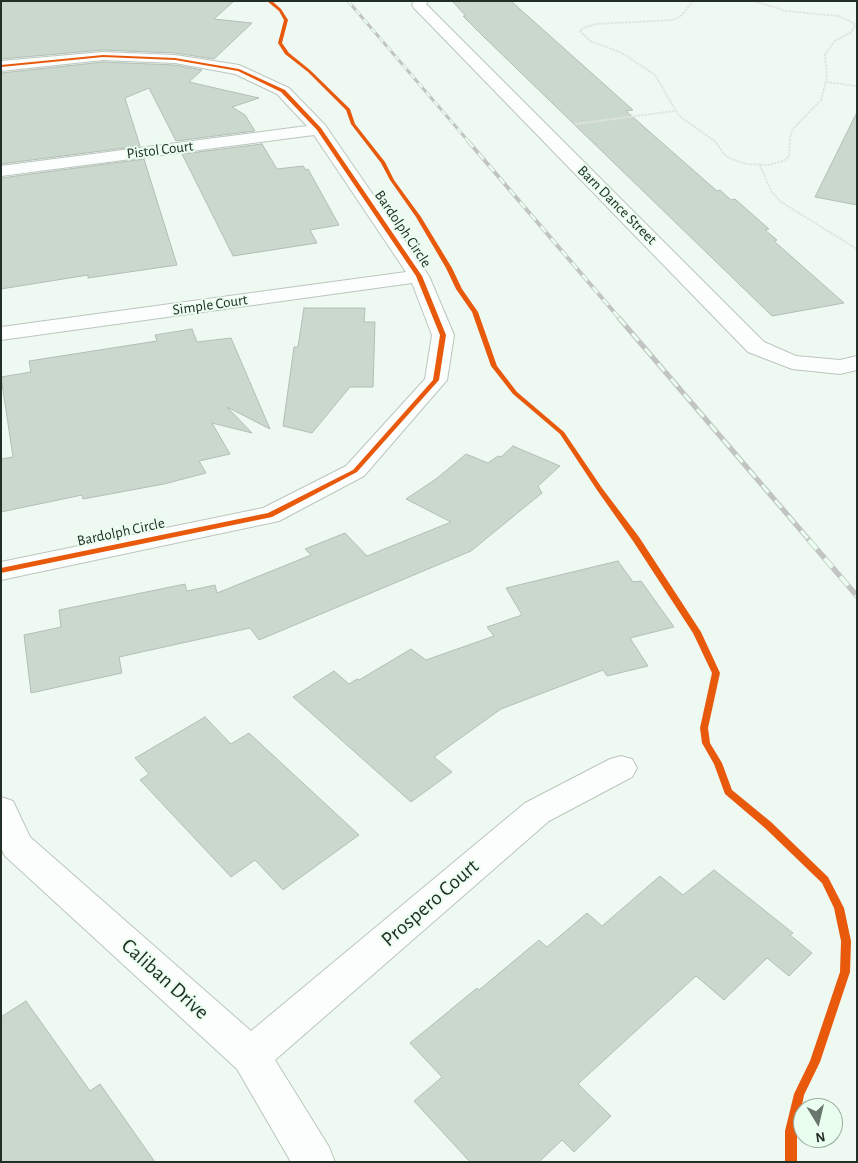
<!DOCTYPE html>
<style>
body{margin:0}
#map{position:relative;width:858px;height:1163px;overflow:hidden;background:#eefaf1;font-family:"Alegreya Sans",sans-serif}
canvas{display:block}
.frame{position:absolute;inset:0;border:2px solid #222f26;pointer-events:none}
.north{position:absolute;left:793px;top:1098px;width:50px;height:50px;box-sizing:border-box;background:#eafeef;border:1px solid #9aab9f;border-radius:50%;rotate:171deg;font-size:14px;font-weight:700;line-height:20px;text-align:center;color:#222f26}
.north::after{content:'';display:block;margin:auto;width:18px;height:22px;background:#69766d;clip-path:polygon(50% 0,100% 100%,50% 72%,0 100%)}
</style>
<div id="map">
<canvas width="858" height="1163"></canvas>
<div class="frame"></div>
<div class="north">N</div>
</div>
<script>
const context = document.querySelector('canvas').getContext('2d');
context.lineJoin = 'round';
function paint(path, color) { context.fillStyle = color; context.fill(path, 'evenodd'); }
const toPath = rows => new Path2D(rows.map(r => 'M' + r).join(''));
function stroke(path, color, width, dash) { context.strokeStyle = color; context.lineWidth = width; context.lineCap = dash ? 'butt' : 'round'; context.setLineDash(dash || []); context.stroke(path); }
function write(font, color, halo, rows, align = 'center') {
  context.font = font + ' "Alegreya Sans",sans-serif'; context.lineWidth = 4; context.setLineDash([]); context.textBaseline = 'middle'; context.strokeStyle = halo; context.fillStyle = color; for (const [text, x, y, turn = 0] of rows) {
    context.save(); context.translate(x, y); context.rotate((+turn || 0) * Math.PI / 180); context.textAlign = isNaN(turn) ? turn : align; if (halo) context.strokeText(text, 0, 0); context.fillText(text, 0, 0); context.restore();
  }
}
const building = toPath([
 [1,1,234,1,214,19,252,23,214,59,175,53,103,50,1,59,1,1],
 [452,1,511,1,633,110,626,111,717,191,720,190,731,200,735,199,769,229,765,230,777,240,774,241,844,303,772,316,484,37,463,16,466,16,452,1],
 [103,62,175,65,202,70,189,82,259,98,232,107,245,115,255,131,176,141,149,88,125,98,140,146,1,164,1,73,103,62],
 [857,112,857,205,815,197,857,112],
 [262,144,277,169,303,166,306,170,308,169,339,225,310,230,317,243,233,256,182,154,262,144],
 [144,159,177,265,88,278,88,275,1,289,1,178,144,159],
 [304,308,365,308,364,322,375,322,373,387,350,387,312,433,283,426,294,347,298,347,304,308],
 [192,329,197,342,231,338,270,429,227,407,252,433,212,423,230,454,199,461,206,473,164,484,83,499,82,495,1,512,1,459,13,457,1,377,31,372,29,361,157,341,155,335,192,329],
 [513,446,560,466,538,486,542,493,471,551,259,640,250,628,119,657,122,673,31,693,24,635,61,627,59,610,185,584,187,591,215,585,217,593,311,555,305,549,345,533,367,556,451,522,406,499,436,479,466,454,488,463,498,456,501,457,513,446],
 [618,561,633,582,641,581,674,627,630,638,648,666,607,676,603,670,501,709,434,757,452,772,411,802,293,697,334,671,349,684,357,679,359,680,411,649,426,660,494,636,487,627,522,615,506,588,618,561],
 [205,717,231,744,249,733,359,835,283,890,255,860,231,877,140,780,149,774,135,758,205,717],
 [714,870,793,933,790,935,812,953,789,976,767,958,724,1000,696,976,578,1084,611,1116,574,1152,562,1140,539,1162,470,1162,414,1101,442,1077,410,1043,477,988,479,990,539,940,547,947,587,913,602,926,660,876,683,895,714,870],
 [26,1001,90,1091,100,1084,155,1162,1,1162,1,1017,26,1001]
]);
paint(building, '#cad8ce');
stroke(building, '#b2beb6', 1);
const street = toPath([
 [414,1,428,1,426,4,764,342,796,356,840,360,857,356,857,370,840,374,792,369,748,352,414,8,412,5,414,1],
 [103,52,175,55,239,65,289,88,325,125,429,276,454,335,447,380,364,476,279,521,1,580,1,562,263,508,346,466,425,379,432,335,412,283,1,340,1,327,406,272,314,135,1,176,1,166,307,126,277,94,235,74,175,63,103,60,1,71,1,61,103,52],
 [621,756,632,759,637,768,632,777,549,821,275,1060,329,1147,335,1162,291,1162,237,1069,5,856,1,848,1,797,13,801,30,837,251,1031,525,803,610,759,621,756]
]);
stroke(street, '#bbc6be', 2);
stroke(toPath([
 [693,1,682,15,673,20,596,24,583,28,580,31,590,41,622,53,655,75,679,116,716,142,723,153,729,158,746,164,769,165,785,160,789,156,790,137,793,129,821,100,827,77,825,54,835,41,850,33,855,26,854,23,838,16,786,11,754,1],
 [826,82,857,86],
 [575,124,674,111],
 [760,165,771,191,781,202,857,249]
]), '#e0e5e2', 2, [2.5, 1]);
paint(street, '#fcfefd');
const railFar3 = toPath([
 [348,1,469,142]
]);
const railFar2 = toPath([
 [468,141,620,319]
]);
const railFar1 = toPath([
 [619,318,810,541]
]);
const rail = toPath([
 [809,540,857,596]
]);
stroke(railFar3, '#c1c4c2', 3);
stroke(railFar2, '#c1c4c2', 4);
stroke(railFar1, '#c1c4c2', 5);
stroke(rail, '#c1c4c2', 5.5);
stroke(railFar3, '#eafeef', 2, [6]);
stroke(railFar2, '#eafeef', 2.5, [8]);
stroke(railFar1, '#eafeef', 3, [10]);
stroke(rail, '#eafeef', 4, [12]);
paint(toPath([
 [267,1,272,1,281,9,288,20,282,43,289,53,310,70,350,109,355,124,385,162,394,180,421,217,452,268,462,289,478,312,497,366,517,392,564,432,602,488,639,537,701,632,720,673,708,728,710,743,722,763,732,790,771,822,828,877,844,908,851,941,850,972,820,1062,804,1095,797,1131,797,1162,785,1162,785,1131,794,1094,810,1061,840,972,841,941,834,908,822,883,765,828,725,794,714,764,702,743,700,728,712,673,693,633,633,541,597,490,560,434,513,394,491,366,472,312,456,289,446,268,416,217,390,180,381,163,351,124,346,110,308,72,285,54,278,43,284,20,279,11,267,1],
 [103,55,175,58,239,69,285,90,321,128,422,276,446,335,439,380,357,472,272,517,1,573,1,568,268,513,353,470,433,380,440,335,416,276,317,130,281,92,238,71,175,60,103,57,1,67,1,65,103,55]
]), '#e8590c');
write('15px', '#222f26', '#eafeef', [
 ["Pistol Court",160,150,-7],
 ["Barn Dance Street",617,205,45],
 ["Bardolph Circle",403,229,56],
 ["Simple Court",210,305,-8],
 ["Bardolph Circle",121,532,-12]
]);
write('21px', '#222f26', '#eafeef', [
 ["Prospero Court",430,903,-41],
 ["Caliban Drive",165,979,42]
]);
</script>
